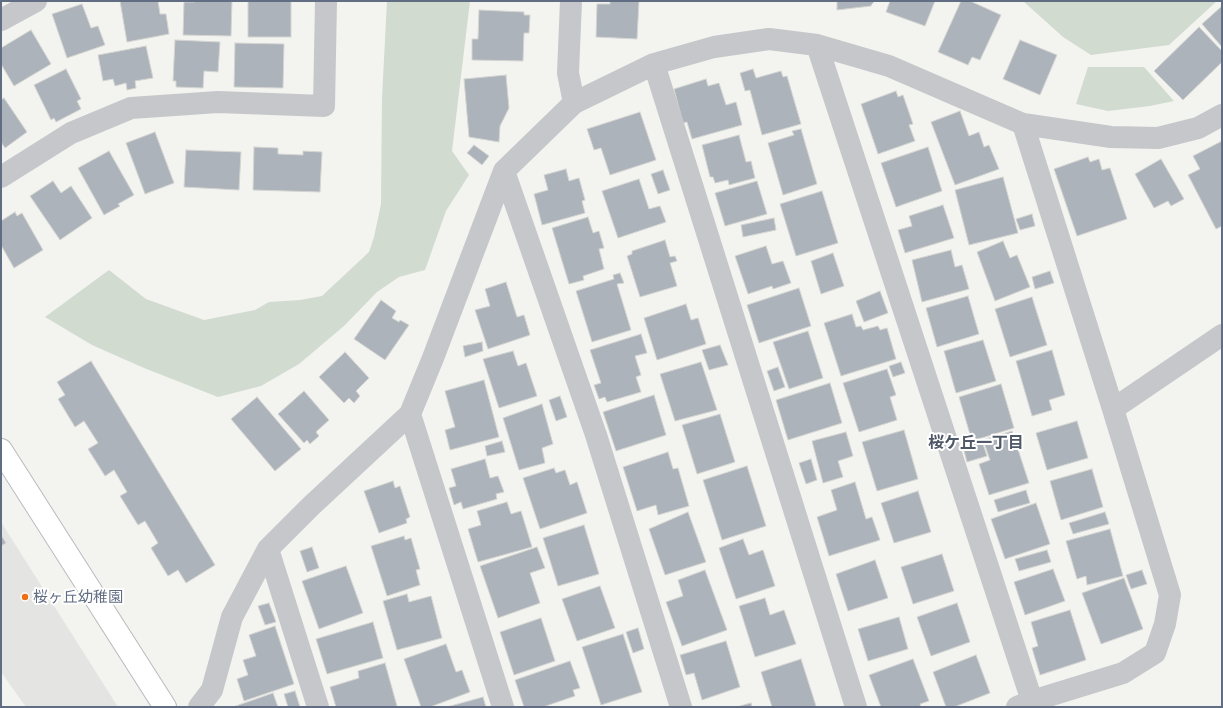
<!DOCTYPE html>
<meta charset="utf-8">
<style>
body{margin:0}
#map{position:relative;width:1223px;height:708px;overflow:hidden;background:#f3f4ef;font-family:"Exo 2",sans-serif}
canvas{display:block}
.frame{position:absolute;inset:0;border:2px solid #616d82;pointer-events:none}
</style>
<div id="map">
<canvas width="1223" height="708"></canvas>
<div class="frame"></div>
</div>
<script>
const context = document.querySelector('canvas').getContext('2d');
context.lineJoin = 'round';
function paint(path, color) { context.fillStyle = color; context.fill(path, 'evenodd'); }
const toPath = rows => new Path2D(rows.map(r => 'M' + r).join(''));
function stroke(path, color, width, dash) { context.strokeStyle = color; context.lineWidth = width; context.lineCap = dash ? 'butt' : 'round'; context.setLineDash(dash || []); context.stroke(path); }
function write(font, color, halo, rows, align = 'center') {
  context.font = font + ' "Exo 2","Noto Sans JP",sans-serif'; context.lineWidth = 4; context.setLineDash([]); context.textBaseline = 'middle'; context.strokeStyle = halo; context.fillStyle = color; for (const [text, x, y, turn = 0] of rows) {
    context.save(); context.translate(x, y); context.rotate((+turn || 0) * Math.PI / 180); context.textAlign = isNaN(turn) ? turn : align; if (halo) context.strokeText(text, 0, 0); context.fillText(text, 0, 0); context.restore();
  }
}
paint(toPath([
 [1,522,118,707,26,707,1,672]
]), '#e4e4e3');
paint(toPath([
 [387,1,470,1,452,151,469,175,446,211,425,270,399,277,377,292,344,326,299,364,261,386,218,397,144,368,92,345,45,317,109,270,146,299,204,320,255,310,269,302,300,300,322,296,369,252,374,237,381,204,382,98],
 [1023,1,1217,1,1169,45,1091,55,1063,37],
 [1088,67,1144,67,1174,101,1150,106,1108,111,1076,104]
]), '#d2dbd0');
const building = toPath([
 [120,1,158,1,160,14,166,14,169,34,127,42,120,1],
 [195,1,232,1,231,36,183,35,184,2,195,2,195,1],
 [248,1,291,1,291,37,248,37,248,1],
 [610,1,639,1,637,39,596,37,597,4,610,4,610,1],
 [837,1,875,1,872,4,871,6,837,10,837,1],
 [890,1,935,1,925,26,886,12,890,1],
 [961,1,970,1,1001,15,980,60,972,57,968,65,938,52,961,1],
 [82,4,91,28,98,26,105,45,67,58,52,14,82,4],
 [1222,6,1222,47,1202,24,1222,6],
 [479,10,524,12,524,15,530,15,529,33,524,33,523,61,472,60,472,39,478,39,479,10],
 [1199,27,1222,51,1222,62,1183,100,1154,71,1199,27],
 [31,30,51,64,14,86,1,64,1,48,31,30],
 [175,40,220,42,218,72,204,71,203,88,176,87,176,81,173,81,175,40],
 [1020,40,1057,55,1040,95,1003,79,1020,40],
 [235,43,284,44,283,88,234,87,235,43],
 [146,46,153,78,135,81,136,88,127,90,126,83,115,86,113,79,103,81,98,55,146,46],
 [66,69,81,99,77,101,81,109,56,122,54,118,51,120,34,85,66,69],
 [753,69,756,78,781,71,783,77,787,76,801,124,762,135,750,90,745,91,740,73,753,69],
 [506,75,509,108,500,126,499,142,469,137,464,79,506,75],
 [706,79,708,86,719,83,726,105,736,102,742,125,692,139,687,122,683,123,674,89,706,79],
 [896,91,898,97,903,95,913,124,909,125,915,141,878,154,861,104,896,91],
 [4,98,27,132,5,148,1,142,1,100,4,98],
 [960,111,969,136,979,132,984,147,989,145,999,169,955,185,931,122,960,111],
 [640,112,656,160,610,175,601,148,594,150,587,129,640,112],
 [801,129,817,184,783,195,768,143,794,135,792,131,801,129],
 [155,132,174,183,145,194,126,143,155,132],
 [739,135,746,162,751,161,755,178,729,185,728,180,715,183,713,177,710,177,702,145,739,135],
 [1222,141,1222,226,1216,229,1188,175,1200,169,1193,156,1222,141],
 [474,145,489,156,482,165,467,153,474,145],
 [254,147,278,148,278,154,303,155,303,151,322,152,320,192,253,190,254,147],
 [928,147,942,191,896,207,881,163,928,147],
 [186,150,241,152,239,190,184,187,186,150],
 [109,151,134,195,118,204,120,206,104,215,78,168,109,151],
 [1088,157,1090,162,1099,159,1102,170,1110,168,1127,219,1077,236,1054,169,1088,157],
 [1161,159,1184,199,1171,206,1168,201,1154,208,1135,174,1161,159],
 [566,169,569,181,579,178,585,200,582,201,585,213,542,225,534,194,548,190,544,175,566,169],
 [663,170,670,190,658,194,651,174,663,170],
 [1003,177,1018,233,969,245,955,190,1003,177],
 [639,179,649,209,660,206,666,222,618,238,602,191,639,179],
 [53,181,61,193,71,186,92,218,60,240,30,196,53,181],
 [757,181,767,214,725,226,715,193,757,181],
 [822,191,838,243,796,256,780,204,822,191],
 [943,205,954,238,905,253,898,230,912,226,909,216,943,205],
 [15,212,17,216,22,213,43,250,14,268,1,245,1,221,15,212],
 [1032,214,1035,226,1020,230,1016,219,1032,214],
 [588,217,593,233,599,231,604,248,599,249,604,269,583,276,584,280,569,284,552,228,588,217],
 [774,218,776,230,743,237,741,225,774,218],
 [665,240,670,257,675,256,677,261,670,263,677,286,640,297,627,256,632,254,632,251,665,240],
 [1003,241,1010,258,1017,255,1030,287,995,301,977,252,1003,241],
 [766,246,772,264,783,261,791,283,773,289,772,286,748,294,735,256,766,246],
 [951,250,955,267,962,265,969,289,922,302,912,260,951,250],
 [833,253,844,286,821,294,811,261,833,253],
 [1050,271,1054,283,1035,289,1032,277,1050,271],
 [620,273,624,283,617,284,631,330,592,342,576,291,614,279,613,275,620,273],
 [506,282,517,317,524,315,530,335,488,349,475,310,490,306,485,289,506,282],
 [799,288,811,326,759,343,747,305,799,288],
 [880,291,888,313,864,322,856,301,880,291],
 [968,296,979,334,937,347,926,308,968,296],
 [1032,297,1047,345,1010,357,995,309,1032,297],
 [381,300,396,311,392,318,399,322,400,320,409,325,385,360,354,339,381,300],
 [686,304,691,320,698,318,706,344,657,360,644,318,686,304],
 [852,314,856,327,861,326,863,330,878,326,880,330,887,328,896,359,841,376,824,323,852,314],
 [808,331,823,378,789,389,773,342,808,331],
 [641,334,647,353,635,356,641,375,636,377,641,392,607,402,605,397,599,399,594,385,601,383,590,350,641,334],
 [983,340,996,381,956,393,944,351,983,340],
 [482,342,483,351,465,357,463,346,482,342],
 [720,345,728,365,709,370,702,350,720,345],
 [1052,350,1065,395,1049,400,1052,410,1032,416,1016,361,1052,350],
 [513,351,518,366,526,363,537,396,499,408,483,359,513,351],
 [345,352,369,378,356,391,360,396,354,403,349,398,344,403,319,377,345,352],
 [91,361,215,565,186,583,178,570,168,576,151,548,158,543,145,521,138,525,120,496,127,492,114,470,105,476,88,449,98,443,84,421,75,427,58,399,65,395,57,382,91,361],
 [701,362,717,410,675,421,660,374,701,362],
 [901,362,905,373,893,377,889,366,901,362],
 [778,367,785,387,774,391,767,371,778,367],
 [887,369,896,395,890,397,897,420,859,432,843,383,887,369],
 [484,380,499,437,450,450,445,430,455,427,445,391,484,380],
 [830,383,842,423,788,440,776,400,830,383],
 [1001,384,1014,428,972,441,959,397,1001,384],
 [304,391,329,420,316,432,319,436,310,444,307,440,304,443,278,414,304,391],
 [654,395,666,435,616,451,603,412,654,395],
 [560,396,567,417,556,421,549,400,560,396],
 [257,397,301,449,275,471,231,419,257,397],
 [542,404,553,444,542,448,545,463,519,470,503,418,542,404],
 [720,414,735,462,697,474,682,425,720,414],
 [1077,421,1088,458,1047,470,1036,433,1077,421],
 [904,430,918,479,877,491,862,442,904,430],
 [1012,431,1029,483,989,495,979,464,990,460,983,440,1012,431],
 [846,432,853,456,838,461,843,477,823,483,812,441,846,432],
 [502,441,505,452,487,456,485,446,502,441],
 [982,441,987,456,967,462,963,447,982,441],
 [668,452,673,469,678,468,689,506,658,515,656,505,637,511,623,467,668,452],
 [485,459,490,478,498,476,504,492,496,494,497,499,463,509,461,502,454,505,449,488,456,486,451,469,485,459],
 [811,459,817,480,806,484,799,463,811,459],
 [747,466,766,526,722,540,703,480,747,466],
 [554,468,556,473,565,470,570,485,577,482,587,513,540,529,523,478,554,468],
 [1092,469,1103,507,1061,520,1050,481,1092,469],
 [393,481,395,488,400,486,410,517,406,519,407,523,379,533,364,491,393,481],
 [855,482,866,519,872,517,880,540,829,556,817,517,837,510,831,490,855,482],
 [1026,490,1030,503,998,512,994,500,1026,490],
 [918,491,931,532,894,543,881,503,918,491],
 [507,502,511,514,521,511,532,547,478,562,468,529,481,525,477,511,507,502],
 [1036,503,1050,544,1005,559,991,519,1036,503],
 [688,512,706,562,665,575,649,529,688,512],
 [1105,512,1109,524,1073,534,1069,523,1105,512],
 [584,525,599,574,558,586,543,538,584,525],
 [1110,529,1123,576,1087,585,1086,576,1077,579,1066,541,1110,529],
 [1,535,6,543,1,546,1,535],
 [404,536,405,540,411,538,420,569,416,570,420,585,387,596,371,546,404,536],
 [743,539,749,555,763,550,775,586,736,599,719,548,743,539],
 [312,547,319,568,307,572,300,551,312,547],
 [537,547,545,568,530,573,540,603,498,618,480,566,537,547],
 [1047,550,1051,562,1019,571,1015,559,1047,550],
 [942,554,954,591,913,604,901,567,942,554],
 [875,560,888,598,848,611,836,574,875,560],
 [346,566,363,613,319,629,302,581,346,566],
 [1053,569,1065,601,1025,615,1014,582,1053,569],
 [705,570,727,630,682,646,666,602,683,596,678,580,705,570],
 [1142,570,1147,584,1131,589,1126,575,1142,570],
 [1124,578,1143,629,1101,644,1082,593,1124,578],
 [600,586,615,628,577,641,562,599,600,586],
 [407,594,409,602,431,596,442,638,397,650,383,601,407,594],
 [765,598,770,615,784,610,796,644,755,657,739,606,765,598],
 [269,603,276,622,265,625,258,606,269,603],
 [957,603,970,642,931,656,917,617,957,603],
 [1070,610,1086,660,1040,675,1032,648,1038,646,1031,622,1070,610],
 [899,617,908,649,868,661,858,629,899,617],
 [541,618,555,661,514,675,500,632,541,618],
 [373,622,383,658,327,674,316,639,373,622],
 [275,626,294,684,244,701,237,679,248,675,243,660,256,656,249,635,275,626],
 [638,628,644,649,633,653,626,632,638,628],
 [623,634,642,692,601,705,582,647,623,634],
 [726,641,740,687,702,700,694,673,686,675,680,655,726,641],
 [446,644,456,672,462,670,470,692,430,707,421,707,404,659,446,644],
 [976,655,990,693,954,707,946,707,933,672,976,655],
 [801,659,816,706,812,707,772,707,761,672,801,659],
 [913,659,929,701,920,704,921,707,881,707,869,675,913,659],
 [570,661,580,688,573,690,575,696,543,707,524,707,515,680,570,661],
 [385,663,397,706,392,707,336,707,330,687,359,678,358,671,385,663],
 [295,691,300,707,288,707,284,694,295,691],
 [273,693,278,707,233,707,273,693],
 [483,697,486,707,447,707,483,697],
 [751,703,752,707,736,707,751,703]
]);
paint(building, '#adb3ba');
stroke(building, '#d4d5d2', 1);
const secondary = toPath([
 [1,450,165,707]
]);
stroke(secondary, '#b7babf', 24);
stroke(toPath([
 [571,1,568,73,574,103],
 [1,20,36,1],
 [817,45,1032,701],
 [654,64,856,707],
 [504,171,596,435,681,707],
 [1,177,71,133,131,108,218,102,324,106,326,1],
 [1113,409,1222,335],
 [410,414,503,707],
 [268,549,318,707],
 [199,707,212,690,232,617,268,549,311,506,410,414,433,358,504,171,574,103,654,64,714,47,769,39,817,45,889,66,1023,124,1111,137,1158,138,1198,128,1222,115],
 [1017,707,1032,701,1123,673,1155,653,1165,624,1170,595,1113,409,1023,124]
]), '#c5c7cb', 22);
stroke(secondary, '#fff', 22);
for (const [x, y, r, color] of [
 [25,597,4,"#ed7016"]
]) { const dot = new Path2D(); dot.arc(x, y, r, 0, 2 * Math.PI); context.fillStyle = color; context.fill(dot); stroke(dot, '#fff', 1.5); }
write('15px', '#616d82', '#fff', [
 ["桜ヶ丘幼稚園",33,597]
], 'left');
write('bold 16px', '#4f5867', '#fff', [
 ["桜ケ丘一丁目",976,443]
]);
</script>
